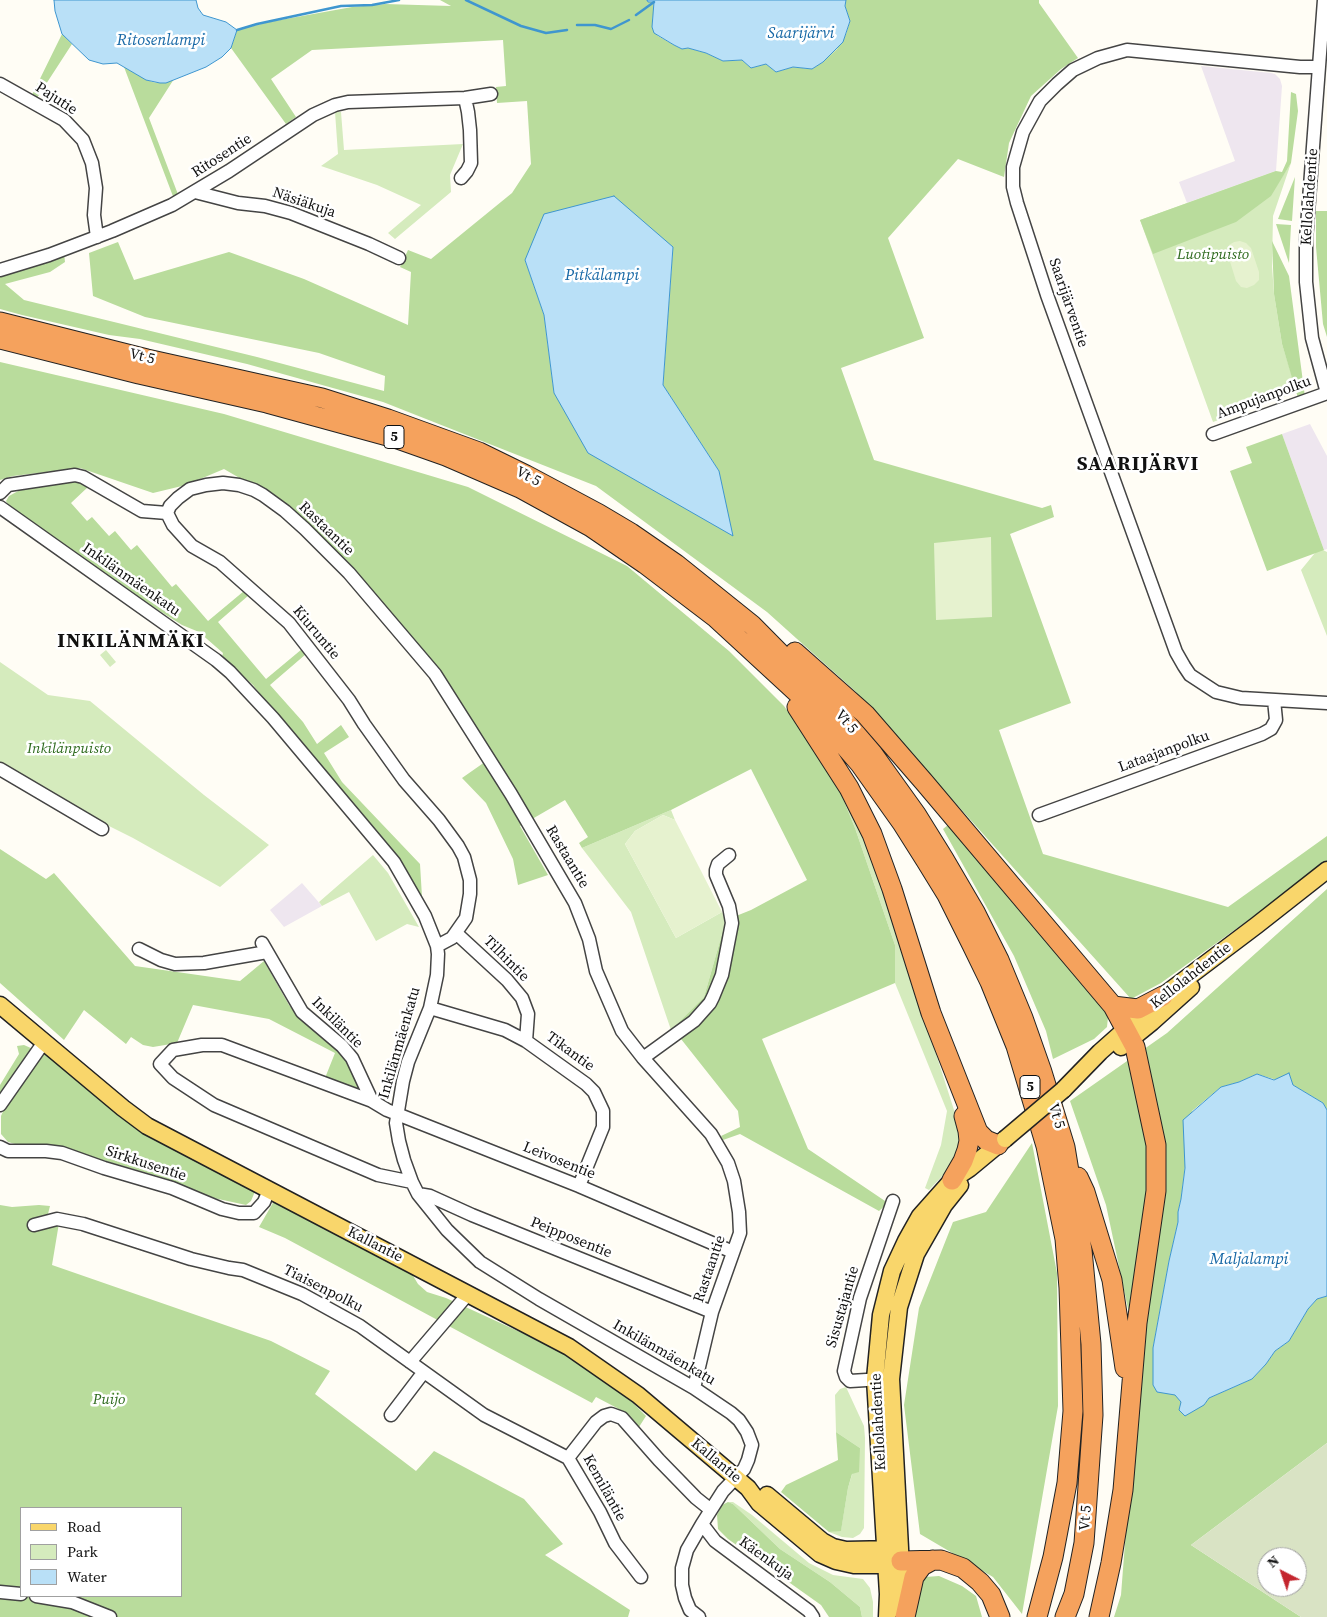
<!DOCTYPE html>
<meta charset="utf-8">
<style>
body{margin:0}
#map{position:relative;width:1327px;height:1617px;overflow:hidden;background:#fffdf5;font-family:"Source Serif 4",serif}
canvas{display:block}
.legend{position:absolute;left:20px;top:1507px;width:162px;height:90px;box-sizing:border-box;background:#fff;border:1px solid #a0a0a0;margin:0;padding:6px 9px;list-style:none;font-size:15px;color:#111}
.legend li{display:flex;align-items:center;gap:10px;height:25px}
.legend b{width:25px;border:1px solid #a0a0a0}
.north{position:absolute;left:1257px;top:1547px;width:50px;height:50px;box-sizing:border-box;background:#fff;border:1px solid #a0a0a0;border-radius:50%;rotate:319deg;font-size:14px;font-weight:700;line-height:20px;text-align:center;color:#111}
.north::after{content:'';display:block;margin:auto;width:18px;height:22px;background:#c4262e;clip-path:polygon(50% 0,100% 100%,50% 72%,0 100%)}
</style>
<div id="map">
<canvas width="1327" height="1617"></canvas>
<ul class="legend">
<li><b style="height:6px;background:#f9d66b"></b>Road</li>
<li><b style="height:14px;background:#d5ebbd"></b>Park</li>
<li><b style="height:14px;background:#b9e0f7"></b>Water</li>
</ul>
<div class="north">N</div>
</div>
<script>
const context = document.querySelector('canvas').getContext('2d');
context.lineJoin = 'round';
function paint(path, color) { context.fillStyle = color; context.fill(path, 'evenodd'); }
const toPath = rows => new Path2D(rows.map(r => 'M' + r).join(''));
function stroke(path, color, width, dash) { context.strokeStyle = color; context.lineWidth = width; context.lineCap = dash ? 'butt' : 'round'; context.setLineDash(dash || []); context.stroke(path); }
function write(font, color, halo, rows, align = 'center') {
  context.font = font + ' "Source Serif 4",serif'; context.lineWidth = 5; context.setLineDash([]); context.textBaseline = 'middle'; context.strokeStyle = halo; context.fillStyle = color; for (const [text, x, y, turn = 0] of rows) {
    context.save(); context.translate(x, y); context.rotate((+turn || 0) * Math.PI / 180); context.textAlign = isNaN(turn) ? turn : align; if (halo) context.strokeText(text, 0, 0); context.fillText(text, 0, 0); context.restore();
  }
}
paint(toPath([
 [1201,66,1271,73,1275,74,1280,79,1282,86,1276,171,1187,203,1179,182,1235,161],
 [1310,424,1327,456,1327,549,1324,550,1282,434],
 [302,883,322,906,284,927,270,910]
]), '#eee6ef');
paint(toPath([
 [335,112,341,112,344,150,463,144,450,175,451,192,395,239,388,233,421,205,377,185,321,166,338,154],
 [1291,163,1273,216,1272,266,1274,294,1282,344,1297,392,1213,422,1140,220,1276,171,1275,188],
 [1319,548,1327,552,1327,636,1301,570],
 [106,650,116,662,110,667,100,655],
 [0,662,48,695,90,701,204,795,269,845,220,887,133,838,37,790,0,766],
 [833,774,867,845,901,944,961,1132,959,1152,949,1169,929,1190,925,1188,941,1145,947,1111,895,983,895,945,855,828],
 [671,810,675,820,663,815,635,831,625,844,676,938,722,912,726,920,704,997,671,1030,631,912,582,848],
 [373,855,388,873,419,927,407,924,376,941,349,892,322,906,319,902],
 [846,1387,864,1426,865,1438,864,1528,860,1534,853,1538,842,1537,829,1532,841,1530,848,1488,860,1448,836,1432,835,1395,840,1389],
 [728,1502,733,1502,752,1515,809,1563,833,1575,863,1579,870,1588,873,1602,873,1617,862,1617,860,1607,830,1582,780,1549,733,1504]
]), '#d5ebbd');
paint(toPath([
 [440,0,647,0,648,2,654,2,652,27,658,36,674,45,682,49,688,48,706,53,723,61,742,60,751,68,766,64,776,72,793,67,812,69,823,62,837,49,846,34,850,21,845,6,846,0,1039,0,1039,3,1078,58,1061,69,1031,96,1009,143,1004,177,958,159,888,238,924,338,841,368,874,460,1042,508,1051,505,1054,517,1010,534,1071,703,999,730,1043,854,1228,907,1327,836,1327,861,1319,869,1161,983,1131,999,855,691,767,612,596,486,383,402,247,364,140,339,109,335,22,315,0,309,0,274,64,253,65,262,50,272,5,284,24,300,257,357,384,391,385,376,319,353,145,317,93,296,89,253,118,242,134,280,229,252,304,279,408,325,411,272,400,267,408,250,431,259,512,193,531,164,527,101,497,103,496,87,506,86,503,40,312,50,271,79,296,117,286,124,231,48,237,30,269,22,352,7,385,4,451,6],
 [673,247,663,385,719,471,554,393,544,315,525,260],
 [62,34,72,44,37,98,32,95],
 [124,67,152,82,160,83,174,79,149,118,179,197,174,199],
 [1291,92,1296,94,1298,111,1291,163,1271,196,1236,222,1153,254,1140,220,1276,171,1282,172,1287,161],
 [1295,177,1292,221,1278,219],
 [1316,211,1327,211,1327,337,1323,324,1316,247],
 [1276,224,1291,225,1289,263],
 [1272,241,1289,276,1305,397,1298,398,1282,344,1274,294],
 [0,362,224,414,468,487,627,566,729,651,784,706,833,774,855,828,895,945,895,983,762,1039,808,1149,888,1203,879,1211,740,1134,723,1140,721,1136,740,1127,738,1111,681,1039,671,1030,704,997,726,920,751,910,807,880,751,769,671,810,582,848,579,843,588,837,565,800,520,826,548,875,518,885,513,859,486,803,462,778,482,764,492,754,450,687,416,642,352,566,293,509,224,469,186,485,153,493,80,468,13,476,0,480],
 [1282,434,1324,550,1267,571,1230,471,1252,463,1246,447],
 [78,481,89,486,71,503,87,521,92,517,109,536,115,531,131,550,137,545,172,587,176,584,208,621,244,591,249,595,218,622,266,679,302,649,306,654,270,685,303,722,317,744,341,725,349,737,324,753,342,782,420,864,422,897,401,862,289,732,253,685,222,657,223,653,199,632,182,625,150,605,9,506,6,501,9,496,20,490,30,487],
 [948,825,1106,1010,1108,1017,1107,1027,1094,1039,1053,1059,1046,1031,1014,956,943,829],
 [0,849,46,879,54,873,135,966,240,981,264,961,289,1005,300,1018,340,1051,362,1089,361,1092,325,1078,335,1053,269,1019,193,1005,177,1043,153,1047,143,1045,131,1037,126,1044,84,1010,64,1040,0,983],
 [1327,889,1327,1110,1323,1103,1293,1085,1257,1074,1239,1082,1221,1087,1192,1111,1181,1199,1178,1212,1178,1222,1169,1261,1153,1348,1153,1385,1175,1394,1181,1402,1204,1405,1209,1398,1252,1379,1266,1364,1275,1351,1289,1341,1308,1309,1317,1299,1327,1296,1327,1443,1191,1545,1301,1617,1114,1617,1121,1595,1139,1361,1106,1205,1070,1101,1167,1033],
 [24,1045,33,1049,0,1095,0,1085,19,1054,17,1046],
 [44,1051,120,1116,151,1136,256,1189,251,1201,246,1205,209,1197,164,1178,102,1160,63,1147,49,1145,15,1144,8,1142,1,1134,1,1116,4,1109],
 [1032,1143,1057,1273,1058,1406,1022,1614,993,1577,920,1534,904,1405,919,1308,953,1222,986,1212],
 [274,1201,412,1274,418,1284,427,1292,446,1298,557,1349,625,1395,646,1416,639,1427,617,1408,596,1397,592,1403,285,1238,259,1227],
 [0,1205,12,1207,39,1205,50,1206,48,1214,59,1223,52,1265,271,1341,330,1371,315,1394,416,1471,434,1451,524,1499,563,1544,545,1555,630,1610,628,1617,0,1617],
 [21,1508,181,1508,181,1596,21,1596],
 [836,1432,860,1448,859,1472,852,1474,848,1488,841,1531,829,1532,781,1492,786,1485,838,1460],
 [728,1502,733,1504,780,1549,830,1582,860,1607,862,1617,829,1617,821,1605,728,1539,718,1529,717,1515,722,1505],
 [939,1576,962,1586,976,1596,982,1617,911,1617,917,1588,925,1577]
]), '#b9dc9c');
paint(toPath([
 [1327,1443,1327,1617,1301,1617,1191,1545],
 [1267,1557,1297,1557,1297,1587,1267,1587]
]), '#d9e3c4');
paint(toPath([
 [1240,241,1246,243,1251,248,1259,272,1259,280,1254,285,1247,288,1241,287,1236,281,1228,255,1229,245,1234,242],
 [991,537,992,617,936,620,934,543],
 [663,815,675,820,722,912,676,938,625,844,635,831]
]), '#e6f2cf');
const water = toPath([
 [54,0,196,0,198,8,203,15,226,22,237,30,231,48,222,57,206,67,166,83,160,83,146,80,117,63,103,64,89,60,62,34,55,11,54,0],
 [647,0,846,0,845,6,850,21,843,42,823,62,812,69,793,67,776,72,766,64,751,68,742,60,723,61,706,53,688,48,682,49,674,45,654,33,652,27,654,2,648,2,647,0],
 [614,196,673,247,663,385,719,471,733,536,588,453,554,393,544,315,525,260,544,214,614,196],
 [1289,1073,1293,1085,1323,1103,1327,1110,1327,1296,1317,1299,1308,1309,1289,1341,1275,1351,1266,1364,1252,1379,1209,1398,1204,1405,1185,1416,1179,1410,1181,1402,1175,1395,1157,1392,1153,1385,1153,1348,1169,1261,1178,1222,1178,1212,1181,1199,1185,1168,1183,1120,1221,1087,1239,1082,1257,1074,1274,1080,1289,1073]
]);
paint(water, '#b9e0f7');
stroke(water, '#3f96cf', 1);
stroke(toPath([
 [466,0,521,26,546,33,567,30],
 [636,15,654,2],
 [577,25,595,25,611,29,629,20],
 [237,30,257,24,341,6,372,5,399,0]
]), '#3f96cf', 2.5);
const minor = toPath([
 [1324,0,1306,240,1306,282,1312,338,1327,393],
 [1318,67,1300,67,1127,50,1098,58,1073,70,1057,84,1040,101,1023,132,1013,167,1013,187,1017,203,1047,295,1176,652,1184,666,1190,675,1216,692,1241,698,1327,703],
 [0,84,64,120,83,140,92,163,96,188,94,215,97,237],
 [461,178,467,171,471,163,470,130,468,112,465,98],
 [195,192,238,203,265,206,291,213,369,244,399,258],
 [0,270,49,255,112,231,172,205,229,171,313,115,335,105,348,102,465,98,491,94],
 [1213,434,1327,393],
 [0,493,8,485,75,475,83,477,142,511,167,513,173,525,192,546,220,562,289,623,349,700,364,724,404,780,439,820,458,846,464,857,470,880,470,894,466,918,452,938,437,946],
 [0,507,216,660,230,672,273,718,394,862,425,916,437,946,438,954,437,975,430,1008,408,1062,403,1081,396,1123,399,1141,404,1160,412,1182,418,1194,447,1230,480,1262,539,1299,694,1388,731,1413,739,1420,747,1432,752,1445,748,1460,744,1469,723,1491,702,1524,687,1550,682,1568,682,1585,685,1598,690,1610,699,1617],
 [167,513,170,506,178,498,190,489,206,485,223,483,239,485,254,490,263,495,285,511,305,529,349,573,435,674,511,794,575,903,589,939,596,971,622,1031,643,1058,711,1134,728,1163,734,1181,739,1212,740,1233,712,1312,694,1388],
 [0,769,102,829],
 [1039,815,1262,734,1271,729,1276,720,1274,700],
 [456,933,507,980,522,998,528,1014,526,1041],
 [262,943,302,1012,342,1046,352,1058,372,1101],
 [139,949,161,960,175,964,204,963,267,952],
 [430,1008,505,1030,526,1041,586,1084,594,1092,603,1111,603,1127,579,1186],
 [643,1058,694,1021,710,1003,713,997,722,975,732,923,729,906,716,875,716,870,718,864,729,855],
 [0,1105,44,1042],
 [0,1147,8,1151,46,1151,62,1153,104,1168,172,1188,222,1209,239,1213,254,1213,264,1202,269,1190],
 [412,1182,378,1175,214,1105,173,1078,160,1064,173,1050,202,1045,222,1045,372,1101,387,1110,579,1186,733,1252],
 [418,1194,430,1196,472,1215,712,1312],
 [34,1225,57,1219,83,1224,191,1259,229,1268,243,1270,302,1294,360,1326,484,1415,568,1458],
 [410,1362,468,1294],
 [883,1379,850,1381,846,1377,844,1371,860,1298,893,1201],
 [391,1415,423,1373],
 [702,1524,715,1541,809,1611,813,1617],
 [641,1577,615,1543,600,1512,568,1458,596,1422,604,1416,611,1414,622,1418,659,1460,696,1498,711,1510],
 [0,1592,21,1594],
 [36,1596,72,1602,110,1617]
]);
const major = toPath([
 [0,1005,123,1108,147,1126,569,1347,638,1395,748,1488,759,1503,820,1554,836,1561,854,1565,886,1565,901,1561],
 [1121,1047,1152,1022,1191,987],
 [1063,1090,1100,1052,1163,996,1257,925,1327,870],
 [767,1495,822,1541,833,1547,846,1550,894,1549],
 [902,1612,900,1548,891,1379,899,1307,916,1254,944,1205,960,1185],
 [887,1617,888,1594,875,1379,881,1315,892,1271,906,1241,920,1216,952,1180,970,1168,1005,1139]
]);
const highway = toPath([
 [0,322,147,359,322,398,388,419,479,452,526,475,599,514,631,533,676,564,752,625,831,705,873,754,916,814,944,859,975,912,999,960,1023,1018,1042,1072,1065,1147,1082,1250,1091,1344,1093,1415,1084,1543,1074,1594,1065,1617],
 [0,339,139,374,267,403,395,438,446,456,520,488,591,527,645,564,716,618,805,700,860,764,902,823,926,861,947,895,972,945,990,982,1016,1046,1046,1146,1065,1239,1069,1288,1073,1411,1067,1483,1053,1557,1037,1617],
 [795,652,865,714,924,782,1113,1006,1135,1047,1156,1145,1156,1191,1137,1323,1123,1490,1111,1563,1099,1617],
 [797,707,849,788,872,834,892,889,931,1013,978,1132,986,1140,998,1145],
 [1113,1006,1138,1009,1163,996],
 [1078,1177,1085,1192,1112,1280,1125,1368],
 [952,1180,963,1161,967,1150,969,1141,968,1131,964,1116],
 [901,1561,941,1560,963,1568,980,1582,991,1595,1000,1617],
 [905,1617,914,1577,922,1566,933,1560]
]);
stroke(minor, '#444', 15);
stroke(major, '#222', 19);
stroke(highway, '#222', 21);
stroke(minor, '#fff', 12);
stroke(major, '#f9d66b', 16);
stroke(highway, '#f5a25d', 19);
const majorBridge = toPath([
 [1005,1139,1063,1090]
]);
stroke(majorBridge, '#222', 19, []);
stroke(majorBridge, '#f9d66b', 16);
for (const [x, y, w] of [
 [394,437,20],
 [1030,1087,20]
]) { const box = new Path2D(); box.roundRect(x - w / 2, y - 11.5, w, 23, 4); context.fillStyle = '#fff'; context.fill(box); stroke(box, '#111', 1); }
write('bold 14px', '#111', null, [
 ["5",394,437],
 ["5",1030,1087]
]);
write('15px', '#111', '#fff', [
 ["Pajutie",56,99,33],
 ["Ritosentie",222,156,-33],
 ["Kellolahdentie",1310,197,-86],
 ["Näsiäkuja",304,203,19],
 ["Saarijärventie",1068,303,71],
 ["Vt 5",142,357,13],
 ["Ampujanpolku",1264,398,-20],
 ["Vt 5",528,477,27],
 ["Rastaantie",326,529,44],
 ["Inkilänmäenkatu",131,580,35],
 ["Kiuruntie",316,633,50],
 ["Vt 5",846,722,50],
 ["Lataajanpolku",1164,752,-20],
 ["Rastaantie",567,857,59],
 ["Tilhintie",506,959,45],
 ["Kellolahdentie",1191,976,-38],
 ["Inkiläntie",337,1023,45],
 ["Inkilänmäenkatu",400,1043,-74],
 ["Tikantie",570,1052,36],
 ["Vt 5",1056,1116,73],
 ["Leivosentie",559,1161,22],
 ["Sirkkusentie",146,1164,18],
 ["Peipposentie",571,1238,22],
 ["Kallantie",375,1245,27],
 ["Rastaantie",710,1269,-71],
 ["Tiaisenpolku",323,1289,27],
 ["Sisustajantie",843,1307,-74],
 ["Inkilänmäenkatu",664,1353,30],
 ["Kellolahdentie",879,1422,-93],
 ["Kallantie",716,1461,40],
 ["Kemiläntie",604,1488,61],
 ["Vt 5",1086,1518,-86],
 ["Käenkuja",766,1559,36]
]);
write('italic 15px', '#2f6b1f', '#fff', [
 ["Luotipuisto",1213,255],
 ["Inkilänpuisto",69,749],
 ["Puijo",109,1400]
]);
write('italic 16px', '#1768a6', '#fff', [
 ["Saarijärvi",801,34],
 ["Ritosenlampi",161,41],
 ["Pitkälampi",602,276],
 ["Maljalampi",1249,1260]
]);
context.letterSpacing = '1px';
write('bold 20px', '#111', '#fff', [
 ["SAARIJÄRVI",1138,465],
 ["INKILÄNMÄKI",131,642]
]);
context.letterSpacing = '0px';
</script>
